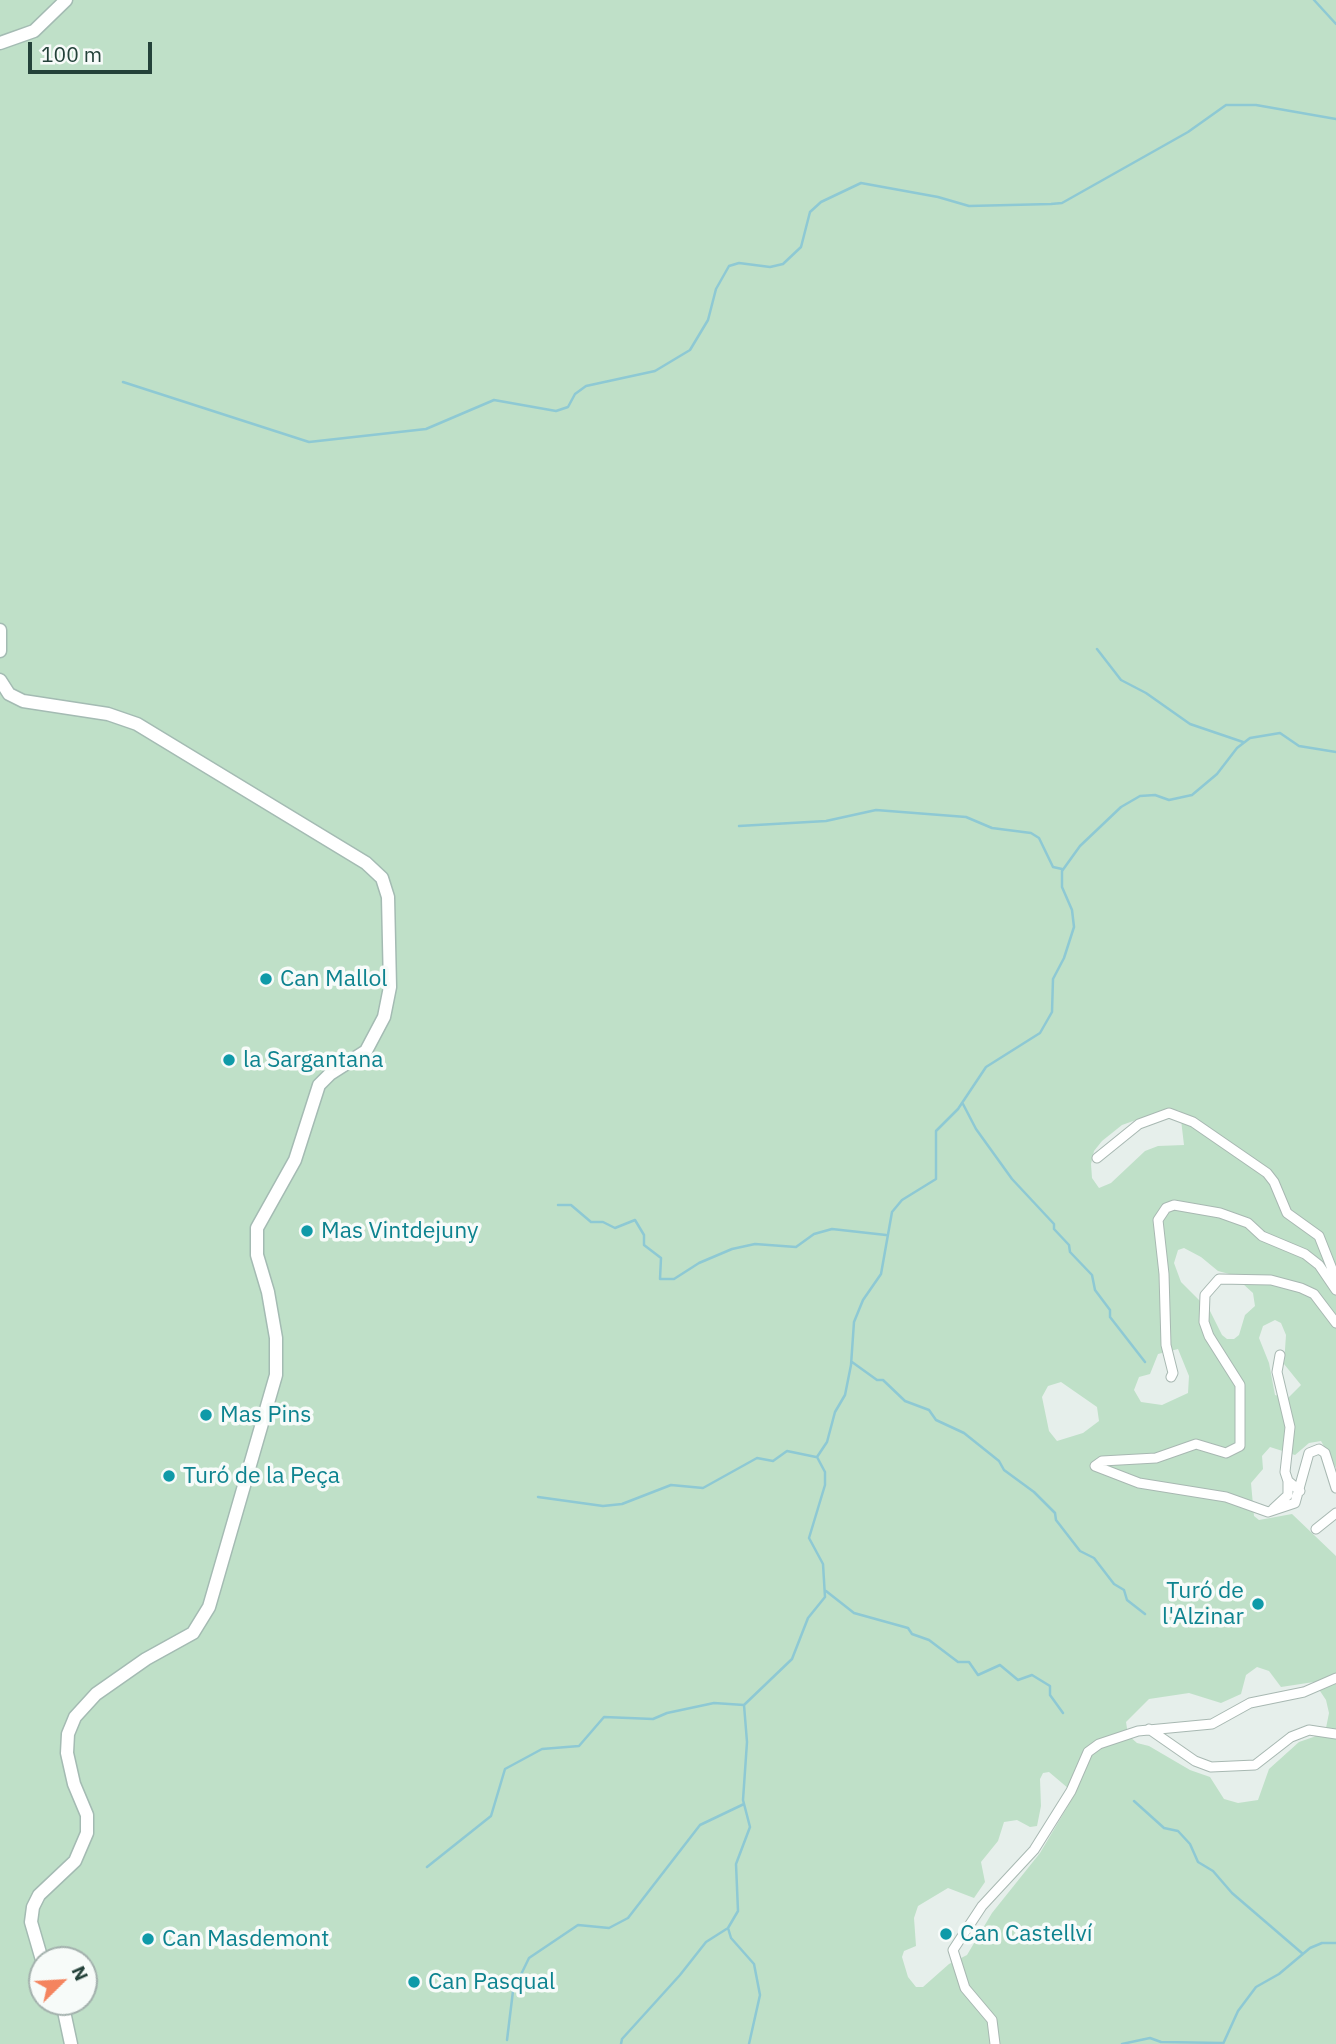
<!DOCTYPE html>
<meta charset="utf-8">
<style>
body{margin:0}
#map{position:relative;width:1336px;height:2044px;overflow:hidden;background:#e6efeb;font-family:"IBM Plex Sans",sans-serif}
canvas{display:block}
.north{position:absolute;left:28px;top:1946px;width:70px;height:70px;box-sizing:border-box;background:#f7fbf9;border:2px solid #a3b1ad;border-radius:50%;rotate:66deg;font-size:19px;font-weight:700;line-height:28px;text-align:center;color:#24423a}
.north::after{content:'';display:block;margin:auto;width:24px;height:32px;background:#f4845f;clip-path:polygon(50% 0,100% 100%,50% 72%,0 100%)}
.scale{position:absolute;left:28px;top:42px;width:124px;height:32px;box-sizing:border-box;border:4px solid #24423a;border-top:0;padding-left:9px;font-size:21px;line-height:24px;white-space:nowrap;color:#24423a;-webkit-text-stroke:5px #f7fbf9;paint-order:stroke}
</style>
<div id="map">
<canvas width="1336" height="2044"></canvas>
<div class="north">N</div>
<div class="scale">100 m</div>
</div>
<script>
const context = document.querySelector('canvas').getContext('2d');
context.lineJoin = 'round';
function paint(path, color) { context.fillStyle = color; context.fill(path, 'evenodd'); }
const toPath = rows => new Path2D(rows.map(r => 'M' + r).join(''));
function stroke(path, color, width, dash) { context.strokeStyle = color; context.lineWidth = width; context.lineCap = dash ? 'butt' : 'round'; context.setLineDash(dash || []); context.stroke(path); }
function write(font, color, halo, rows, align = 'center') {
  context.font = font + ' "IBM Plex Sans",sans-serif'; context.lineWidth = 7; context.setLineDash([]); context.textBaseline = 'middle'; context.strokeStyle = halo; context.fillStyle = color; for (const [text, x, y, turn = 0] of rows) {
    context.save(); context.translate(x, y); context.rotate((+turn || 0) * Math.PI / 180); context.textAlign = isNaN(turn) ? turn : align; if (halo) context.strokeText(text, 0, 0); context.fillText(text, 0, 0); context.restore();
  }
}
paint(toPath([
 [0,0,1336,0,1336,1468,1321,1441,1309,1443,1295,1455,1270,1447,1262,1456,1263,1469,1251,1483,1254,1516,1259,1520,1292,1514,1336,1556,1336,2044,0,2044],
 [1167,1109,1180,1111,1184,1145,1158,1146,1145,1151,1111,1183,1099,1188,1092,1178,1091,1164,1094,1151,1102,1141,1122,1125],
 [1184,1248,1201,1257,1218,1271,1233,1275,1253,1293,1255,1306,1245,1315,1239,1335,1234,1339,1227,1339,1222,1335,1210,1311,1181,1282,1174,1263,1178,1250],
 [1275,1320,1281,1323,1286,1335,1284,1364,1301,1385,1288,1398,1275,1395,1269,1363,1259,1338,1263,1326],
 [1178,1349,1189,1376,1188,1393,1162,1405,1141,1402,1134,1390,1139,1377,1150,1374,1158,1354],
 [1061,1382,1097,1407,1099,1421,1083,1433,1057,1441,1049,1431,1042,1397,1048,1386],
 [1257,1667,1269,1671,1281,1687,1314,1682,1326,1700,1329,1713,1325,1733,1299,1742,1269,1769,1258,1800,1238,1803,1224,1799,1210,1777,1190,1770,1149,1746,1137,1743,1128,1735,1126,1722,1149,1699,1189,1693,1221,1703,1241,1694,1246,1675],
 [1049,1772,1075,1794,1040,1853,992,1913,967,1955,949,1964,923,1987,916,1987,908,1977,902,1957,904,1951,916,1946,914,1918,918,1906,948,1888,974,1898,985,1882,981,1862,998,1841,1004,1822,1017,1820,1030,1827,1037,1826,1041,1806,1040,1779,1043,1773],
 [42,1960,84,1960,84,2002,42,2002]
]), '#bfe0c8');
stroke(toPath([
 [1314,0,1336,24],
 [123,382,309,442,426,429,494,400,556,411,568,407,575,394,586,386,655,371,690,350,708,320,716,289,729,266,739,263,770,267,783,264,801,247,810,212,821,202,861,183,938,197,969,206,1051,204,1062,203,1188,132,1226,105,1256,105,1336,119],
 [1097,649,1121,680,1146,693,1190,724,1243,742],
 [739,826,826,821,876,810,966,817,992,828,1031,833,1039,838,1053,867,1062,869],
 [963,1104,976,1129,1012,1179,1054,1224,1054,1229,1069,1245,1070,1252,1092,1275,1095,1290,1110,1310,1110,1317,1145,1362],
 [558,1205,571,1205,591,1222,603,1222,615,1228,635,1220,644,1235,644,1245,661,1258,660,1279,674,1279,699,1263,732,1249,755,1244,796,1247,814,1234,832,1229,886,1235],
 [852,1362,877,1380,883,1380,905,1401,929,1410,936,1420,964,1433,999,1461,1004,1470,1034,1492,1055,1513,1056,1520,1080,1551,1094,1558,1114,1584,1124,1590,1127,1600,1145,1614],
 [538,1497,603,1506,622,1504,671,1485,703,1488,757,1458,773,1461,787,1451,816,1457],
 [826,1591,854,1613,908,1628,912,1634,929,1640,958,1662,969,1662,978,1675,1000,1665,1018,1680,1032,1675,1050,1686,1050,1695,1063,1713],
 [1134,1801,1164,1828,1178,1831,1190,1844,1198,1862,1213,1871,1232,1893,1303,1954],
 [427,1867,491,1816,505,1769,542,1749,579,1746,604,1717,653,1719,667,1713,714,1703,744,1705],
 [728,1928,731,1938,754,1964,760,1995,749,2044],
 [507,2040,513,1991,529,1958,578,1925,609,1928,628,1918,700,1825,744,1804],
 [621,2044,622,2039,680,1975,706,1942,728,1928,738,1911,736,1864,750,1827,743,1800,747,1742,744,1705,792,1659,808,1618,825,1597,823,1564,809,1538,825,1485,825,1472,817,1457,827,1442,835,1412,845,1395,851,1365,854,1322,863,1300,881,1274,892,1212,902,1200,936,1179,936,1131,958,1109,986,1067,1040,1033,1052,1012,1053,979,1064,958,1074,927,1072,910,1062,887,1062,871,1080,846,1121,807,1140,796,1155,795,1169,800,1192,795,1217,774,1237,748,1250,738,1280,733,1299,746,1336,752],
 [1122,2044,1150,2038,1161,2042,1223,2043],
 [1223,2044,1238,2011,1256,1987,1279,1974,1310,1948,1322,1943,1336,1943]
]), '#8ec9d4', 2.5);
const street = toPath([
 [1097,1158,1139,1124,1169,1113,1193,1122,1267,1173,1274,1182,1287,1213,1319,1236,1336,1279],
 [1336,1323,1314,1294,1301,1288,1271,1280,1219,1279,1205,1295,1204,1322,1209,1336,1240,1385,1240,1446,1226,1453,1196,1444,1156,1458,1102,1461,1095,1466,1139,1483,1226,1497,1268,1512,1295,1503,1309,1453,1319,1449,1325,1453,1336,1488],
 [1280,1355,1277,1372,1290,1427,1285,1472,1288,1481,1300,1491],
 [1171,1377,1173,1373,1166,1345,1164,1274,1158,1220,1166,1208,1174,1205,1220,1213,1248,1223,1262,1236,1305,1254,1319,1265,1336,1290],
 [1273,1509,1288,1495,1288,1481],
 [1316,1529,1336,1513],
 [1149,1729,1195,1761,1211,1767,1255,1765,1291,1737,1309,1730,1336,1734],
 [995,2044,992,2020,965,1988,953,1950,982,1906,1034,1850,1071,1791,1088,1752,1099,1744,1138,1731,1212,1724,1250,1703,1304,1692,1336,1678]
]);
const secondary = toPath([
 [0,43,34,31,66,0],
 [0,630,0,651],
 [0,680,9,694,23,701,108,714,137,724,366,863,382,878,388,897,390,987,384,1017,366,1051,330,1074,319,1085,295,1160,257,1228,257,1255,268,1292,276,1338,276,1375,209,1607,193,1633,146,1659,96,1694,75,1717,68,1734,67,1753,74,1784,87,1815,87,1833,75,1861,39,1895,33,1907,31,1922,42,1960],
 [62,2002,71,2044]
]);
stroke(street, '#a8b8b2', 11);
stroke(secondary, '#a4bbb3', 15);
stroke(street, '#fff', 9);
stroke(secondary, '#fff', 12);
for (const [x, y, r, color] of [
 [266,979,7,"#0f9aa8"],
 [229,1060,7,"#0f9aa8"],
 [307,1231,7,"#0f9aa8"],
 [206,1415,7,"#0f9aa8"],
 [169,1476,7,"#0f9aa8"],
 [1258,1604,7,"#0f9aa8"],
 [946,1934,7,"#0f9aa8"],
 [148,1939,7,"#0f9aa8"],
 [414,1982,7,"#0f9aa8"]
]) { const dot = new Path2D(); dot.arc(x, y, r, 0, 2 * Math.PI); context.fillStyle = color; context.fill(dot); stroke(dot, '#f7fbf9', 2.5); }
write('23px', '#0d838f', '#f7fbf9', [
 ["Can Mallol",280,979],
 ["la Sargantana",243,1060],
 ["Mas Vintdejuny",321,1231],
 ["Mas Pins",220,1415],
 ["Turó de la Peça",183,1476],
 ["Turó de",1244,1591,"right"],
 ["l'Alzinar",1244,1617,"right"],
 ["Can Castellví",960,1934],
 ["Can Masdemont",162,1939],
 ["Can Pasqual",428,1982]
], 'left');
</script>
